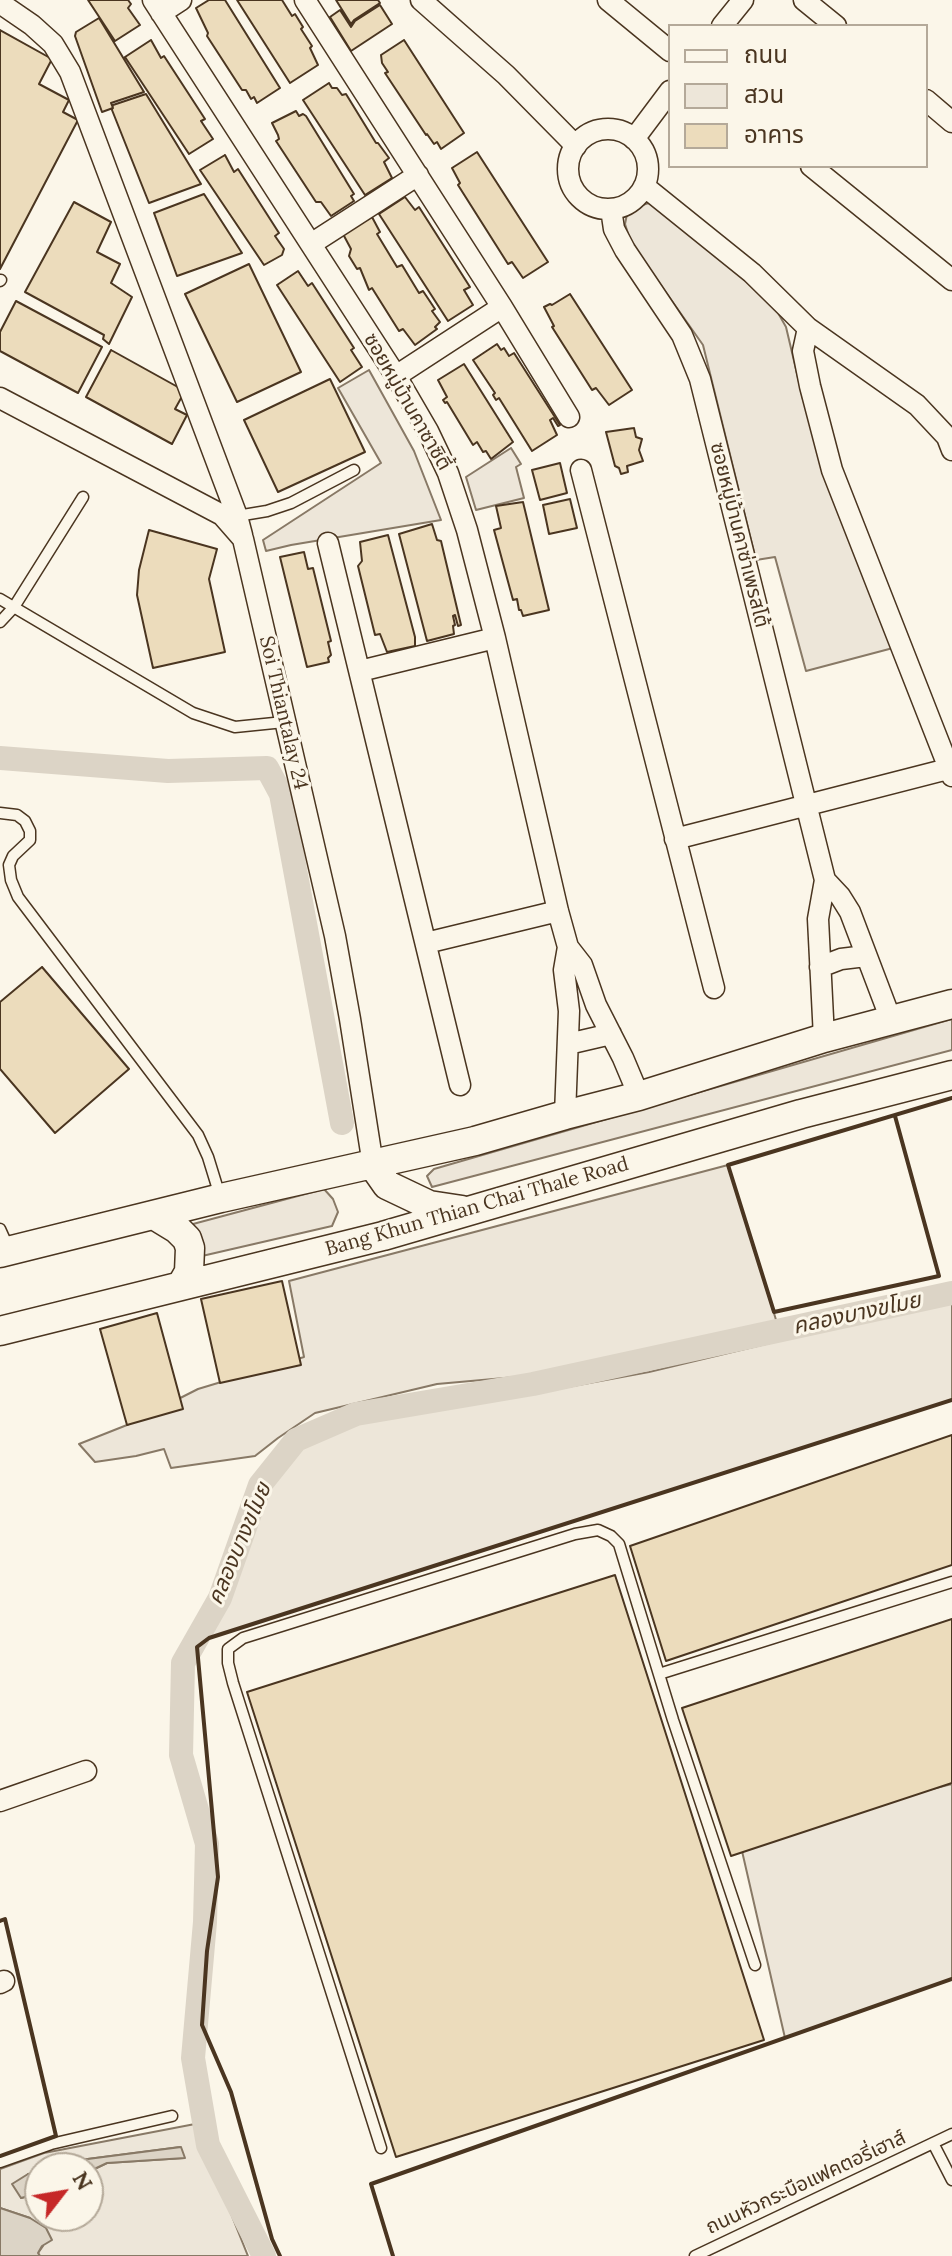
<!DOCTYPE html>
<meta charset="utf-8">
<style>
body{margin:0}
#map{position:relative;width:952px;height:2256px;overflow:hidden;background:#fbf6e9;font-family:Lora,"Noto Sans Thai",serif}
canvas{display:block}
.legend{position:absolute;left:668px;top:24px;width:260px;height:144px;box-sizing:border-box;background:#fbf6e9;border:2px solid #b4a999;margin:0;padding:10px 14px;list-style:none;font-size:24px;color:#4a3520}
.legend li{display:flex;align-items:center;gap:16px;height:40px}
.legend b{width:40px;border:2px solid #b4a999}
.north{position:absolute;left:24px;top:2152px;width:80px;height:80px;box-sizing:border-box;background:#fbf6e9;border:2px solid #b4a999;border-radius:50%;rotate:59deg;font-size:22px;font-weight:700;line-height:32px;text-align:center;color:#4a3520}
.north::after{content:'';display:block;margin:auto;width:28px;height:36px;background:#c62828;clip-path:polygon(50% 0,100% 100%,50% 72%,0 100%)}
</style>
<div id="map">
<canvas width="952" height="2256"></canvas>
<ul class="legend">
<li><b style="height:10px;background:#fbf6e9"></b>ถนน</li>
<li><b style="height:22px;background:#ede6d9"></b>สวน</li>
<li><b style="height:22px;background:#ecdcbc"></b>อาคาร</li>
</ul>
<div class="north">N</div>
</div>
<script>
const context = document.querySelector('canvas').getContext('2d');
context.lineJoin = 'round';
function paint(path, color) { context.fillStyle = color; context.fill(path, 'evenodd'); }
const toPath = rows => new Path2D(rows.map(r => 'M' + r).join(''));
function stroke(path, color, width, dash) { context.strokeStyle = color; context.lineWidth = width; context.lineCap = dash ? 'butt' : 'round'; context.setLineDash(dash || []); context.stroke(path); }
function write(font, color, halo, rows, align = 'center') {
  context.font = font + ' Lora,"Noto Sans Thai",serif'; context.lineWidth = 6; context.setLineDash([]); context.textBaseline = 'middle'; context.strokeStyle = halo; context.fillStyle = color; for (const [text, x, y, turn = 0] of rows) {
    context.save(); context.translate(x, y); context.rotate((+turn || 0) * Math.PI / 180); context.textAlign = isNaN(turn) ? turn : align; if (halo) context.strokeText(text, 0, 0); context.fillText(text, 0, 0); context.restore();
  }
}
const green = toPath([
 [649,203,660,208,773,304,786,327,803,399,893,648,806,671,775,557,756,560,703,345,631,243,625,224,627,214,639,206,649,203],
 [369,370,414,451,441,520,291,545,266,551,263,540,381,463,338,388,369,370],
 [511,448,521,464,516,467,524,498,476,510,466,477,511,448],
 [952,1019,952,1050,432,1187,427,1176,434,1169,952,1019],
 [728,1165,777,1323,527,1376,437,1384,315,1413,278,1438,255,1456,171,1468,164,1449,136,1456,95,1462,79,1444,127,1425,198,1389,304,1357,289,1281,728,1165],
 [324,1189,333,1199,338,1212,332,1226,202,1256,202,1245,193,1224,324,1189],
 [952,1303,952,1400,209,1638,228,1601,268,1490,299,1447,352,1424,497,1400,649,1372,841,1326,952,1303],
 [952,1784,952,1979,785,2038,739,1838,952,1784],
 [195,2124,248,2256,40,2256,38,2253,43,2246,30,2218,0,2208,0,2169,44,2153,195,2124],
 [180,2147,184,2158,107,2163,88,2172,88,2216,40,2216,40,2193,21,2198,28,2174,40,2173,40,2168,64,2168,80,2160,180,2147]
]);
paint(green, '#ede6d9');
stroke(green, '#887966', 2);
const water = toPath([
 [181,2147,185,2158,107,2163,88,2172,88,2168,64,2168,80,2160,181,2147],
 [40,2173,40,2193,21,2198,12,2184,28,2174,40,2173],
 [0,2208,30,2218,46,2228,52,2240,42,2246,38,2253,40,2256,0,2256,0,2208]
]);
paint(water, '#dcd4c6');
stroke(water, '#887966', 2);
stroke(toPath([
 [0,758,168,771,267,768,281,794,342,1123],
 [264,2256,208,2145,193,2058,205,1922,207,1844,181,1755,183,1663,220,1598,260,1485,296,1440,356,1414,533,1384,952,1293]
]), '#dcd4c6', 24);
const building = toPath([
 [88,0,128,0,131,4,128,8,140,25,115,41,88,0],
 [209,0,225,0,280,88,257,103,254,97,251,99,246,90,242,90,207,36,208,33,196,8,209,0],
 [237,0,282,0,292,16,295,14,303,27,301,29,312,46,310,48,318,65,290,83,237,0],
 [336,0,378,0,380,3,354,20,351,24,336,0],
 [380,5,392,24,351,51,330,17,340,10,351,27,355,21,380,5],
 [99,18,144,92,111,103,113,108,102,112,75,36,76,32,99,18],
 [0,30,52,59,39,84,69,100,63,112,78,120,0,269,0,30],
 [151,40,161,58,164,56,205,119,201,121,213,139,189,154,125,57,151,40],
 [404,40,464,133,441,149,437,142,434,144,427,134,426,135,385,73,388,72,382,63,381,55,404,40],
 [329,83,332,88,337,88,342,95,346,94,376,143,378,143,389,158,384,162,392,178,365,195,303,100,329,83],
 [146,94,201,184,149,203,112,110,113,105,146,94],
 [296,111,299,116,303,114,306,116,354,194,351,196,354,201,331,216,321,202,316,202,276,141,279,139,278,135,272,123,296,111],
 [477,152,548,262,523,278,512,262,508,264,458,185,460,183,452,168,477,152],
 [225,155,234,172,238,169,279,233,275,236,284,249,282,255,264,265,200,170,225,155],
 [204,194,242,253,177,276,154,213,204,194],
 [405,197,415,210,419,207,470,287,464,290,473,305,448,321,379,214,405,197],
 [74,202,111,222,97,252,120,264,111,283,132,297,109,344,103,339,104,335,25,292,74,202],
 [372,217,380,232,377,234,397,267,402,265,419,293,423,291,435,309,432,311,440,322,435,327,437,329,415,345,403,329,399,331,372,288,369,290,360,268,357,269,349,256,351,249,343,234,372,217],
 [249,264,301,372,237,402,185,294,249,264],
 [298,271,308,286,312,283,354,348,351,350,362,367,340,382,277,285,298,271],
 [570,294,632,390,609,405,596,388,592,390,552,327,554,326,544,307,550,304,552,305,570,294],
 [16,301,102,347,78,393,0,351,0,332,16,301],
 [497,344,501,350,504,348,509,356,514,353,560,425,558,426,553,418,550,420,557,435,532,451,499,398,496,400,493,395,495,393,473,360,497,344],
 [111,350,185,391,175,409,187,415,172,444,86,397,111,350],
 [464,364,513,442,491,459,486,451,483,452,477,442,473,445,447,402,445,403,443,400,447,397,438,380,464,364],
 [330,379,365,452,278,492,244,420,330,379],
 [634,428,636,437,642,439,639,450,643,461,627,466,628,472,621,474,619,468,615,466,606,432,634,428],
 [560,463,567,493,540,500,532,470,560,463],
 [570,499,577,528,549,534,543,505,570,499],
 [523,502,549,610,523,616,521,610,519,610,517,599,513,600,494,530,501,528,496,506,523,502],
 [432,524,437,540,441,541,461,625,458,626,455,615,453,616,455,625,453,626,454,634,427,641,399,534,432,524],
 [149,530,217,549,209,579,225,652,153,668,137,595,139,570,149,530],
 [388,535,415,637,415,646,387,652,380,634,375,635,358,566,362,561,360,542,388,535],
 [304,552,308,569,313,568,331,641,328,642,331,655,328,658,329,662,307,667,280,557,304,552],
 [42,967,129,1069,55,1133,0,1069,0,1002,42,967],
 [282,1281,301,1365,220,1383,201,1299,282,1281],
 [157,1313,183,1409,127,1425,100,1329,157,1313],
 [952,1435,952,1565,666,1661,630,1546,952,1435],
 [615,1575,764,2040,396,2157,247,1692,615,1575],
 [952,1619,952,1783,731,1856,682,1708,952,1619]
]);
paint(building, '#ecdcbc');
stroke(building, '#4a3520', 2);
const service = toPath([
 [0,281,1,280],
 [237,516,267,511,291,503,354,470],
 [0,599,193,713,235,727,284,722],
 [0,622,14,607,83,497],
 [0,813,17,815,25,821,30,831,30,840,13,856,9,865,11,880,18,897,198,1135,208,1157,220,1196],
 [0,1229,9,1249],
 [659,1674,952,1582],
 [933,2143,952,2180],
 [381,2148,233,1683,228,1663,228,1649,243,1638,575,1534,598,1530,611,1536,619,1544,673,1720,755,1965],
 [0,2162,51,2144,172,2116],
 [695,2256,952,2134]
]);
const minor = toPath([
 [153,0,396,376,428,431,448,473,467,530,495,638,558,911,568,947,582,965,596,1005,623,1058,639,1096],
 [305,0,502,307,569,417],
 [421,0,506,75,576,146],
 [608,0,670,51],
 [804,0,836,26],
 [0,3,32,25,53,44,70,72,237,516,242,535],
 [161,13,181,0],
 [722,26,743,0],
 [926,100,952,122],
 '568 169a40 40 0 1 1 80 0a40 40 0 1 1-80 0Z',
 [634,139,670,91],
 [811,166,952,280],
 [644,186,752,273,808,328,917,405,947,437,952,450],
 [611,209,614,229,625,250,682,335,700,379,825,880,818,919,824,1038],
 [311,244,418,175],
 [808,328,803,351,810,386,832,470,952,776],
 [396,376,502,307],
 [0,398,222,515,243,539,335,936,350,1019,373,1165],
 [581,470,714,988],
 [328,543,460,1085],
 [360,671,495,638],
 [675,839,952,768],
 [825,880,840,896,850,912,891,1020],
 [426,943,558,911],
 [820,967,841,959,866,956],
 [568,1044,611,1034],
 [565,1115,569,1011,564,970,568,947],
 [0,1801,86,1771],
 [0,1983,4,1981]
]);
const secondary = toPath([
 [373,1165,387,1185,429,1205,462,1210],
 [154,1215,177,1229,187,1239,190,1248,189,1272,181,1286],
 [0,1253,221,1198,475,1141,565,1115,639,1096,824,1038,952,1004],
 [0,1331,383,1236,801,1114,952,1075]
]);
stroke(service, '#4a3520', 13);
stroke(minor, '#4a3520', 23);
stroke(secondary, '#4a3520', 31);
stroke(service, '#fbf6e9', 10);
stroke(minor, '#fbf6e9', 20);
stroke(secondary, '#fbf6e9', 28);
stroke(toPath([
 [895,1116,939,1276,774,1312,728,1165,952,1098],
 [0,1921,5,1919,56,2136,0,2156],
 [280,2256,272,2239,231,2092,202,2025,207,1951,218,1877,197,1647,209,1638,952,1400],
 [393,2256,371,2184,952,1979]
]), '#4a3520', 4);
write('20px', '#4a3520', '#fbf6e9', [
 ["ซอยหมู่บ้านคาซาซิตี้",407,402,60],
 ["ซอยหมู่บ้านคาซ่าเพรสโต้",739,535,76],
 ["Soi Thiantalay 24",283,713,77],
 ["Bang Khun Thian Chai Thale Road",477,1207,-16],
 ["ถนนหัวกระบือแฟคตอรี่เฮาส์",806,2183,-25]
]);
write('italic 22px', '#4a3520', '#fbf6e9', [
 ["คลองบางขโมย",857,1314,-12],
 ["คลองบางขโมย",240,1544,-67]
]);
</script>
